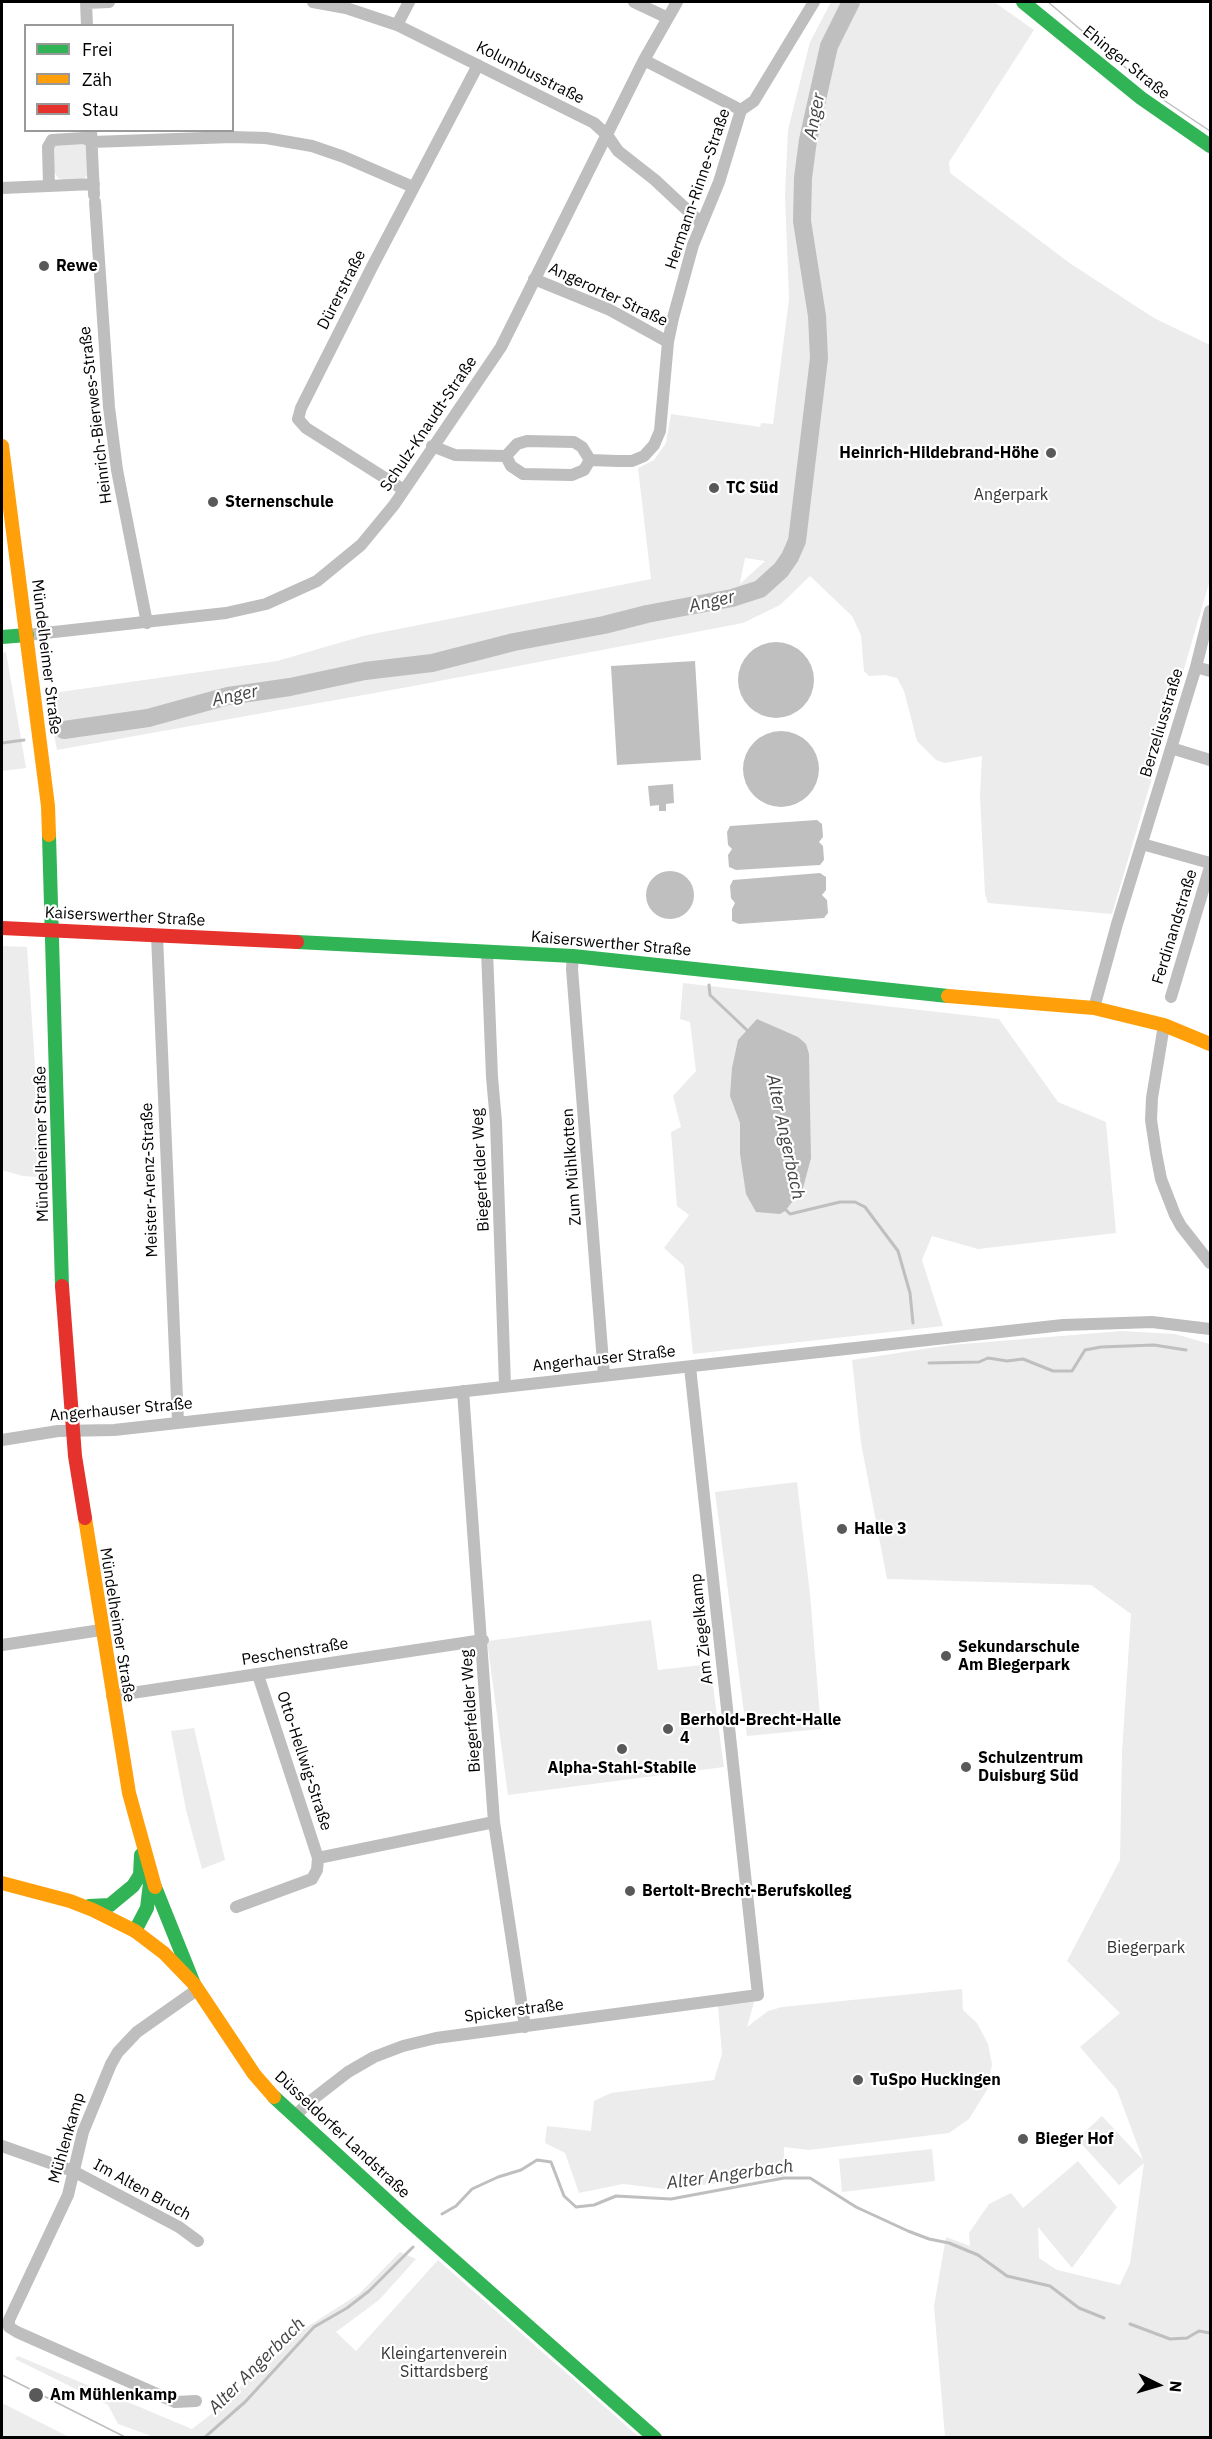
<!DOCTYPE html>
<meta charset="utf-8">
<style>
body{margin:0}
#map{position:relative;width:1212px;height:2439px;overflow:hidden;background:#fff;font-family:"IBM Plex Sans",sans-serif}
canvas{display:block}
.frame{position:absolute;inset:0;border:3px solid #000;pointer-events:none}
.legend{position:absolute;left:24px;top:24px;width:210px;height:108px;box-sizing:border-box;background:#fff;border:2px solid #999;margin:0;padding:8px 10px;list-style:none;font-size:18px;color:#000}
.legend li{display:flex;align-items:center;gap:12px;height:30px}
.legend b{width:30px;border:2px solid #999}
.north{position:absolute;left:1128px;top:2355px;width:60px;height:60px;-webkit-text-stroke:4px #fff;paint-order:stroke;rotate:95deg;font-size:16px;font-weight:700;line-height:24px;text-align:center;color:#000}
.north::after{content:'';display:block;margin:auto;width:21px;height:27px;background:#000;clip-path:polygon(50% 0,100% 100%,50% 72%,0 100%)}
</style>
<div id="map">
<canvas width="1212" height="2439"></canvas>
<div class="frame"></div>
<ul class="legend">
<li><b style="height:8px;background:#30b455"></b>Frei</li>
<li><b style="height:8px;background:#ff9f0a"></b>Zäh</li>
<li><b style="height:8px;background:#e5322d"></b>Stau</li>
</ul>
<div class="north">N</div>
</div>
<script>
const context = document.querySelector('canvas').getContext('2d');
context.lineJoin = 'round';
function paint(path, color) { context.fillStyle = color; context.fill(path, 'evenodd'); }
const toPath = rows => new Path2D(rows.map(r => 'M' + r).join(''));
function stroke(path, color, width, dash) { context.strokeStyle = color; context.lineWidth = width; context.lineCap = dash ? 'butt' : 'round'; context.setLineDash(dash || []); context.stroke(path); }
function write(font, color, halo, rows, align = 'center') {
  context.font = font + ' "IBM Plex Sans",sans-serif'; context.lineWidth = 4.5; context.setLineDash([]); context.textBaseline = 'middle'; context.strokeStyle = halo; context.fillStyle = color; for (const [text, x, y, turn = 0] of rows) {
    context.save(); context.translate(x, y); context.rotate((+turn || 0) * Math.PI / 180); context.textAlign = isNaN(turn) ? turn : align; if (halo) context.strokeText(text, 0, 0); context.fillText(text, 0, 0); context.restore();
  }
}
paint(toPath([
 [831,2,994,2,1034,30,949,162,950,173,1071,264,1154,318,1210,345,1210,580,1112,914,988,903,985,894,980,796,982,756,945,763,936,760,917,741,904,691,897,678,885,675,869,676,864,671,861,635,852,616,810,576,780,605,743,623,408,687,57,750,46,694,277,661,363,636,651,579,638,468,654,460,666,443,671,414,760,427,761,423,773,424,789,299,785,195,788,130,810,42],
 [745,558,765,561,740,584,740,583],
 [82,142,87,147,87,176,83,179,63,180,58,178,53,170,52,154,55,145],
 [6,652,26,768,2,771,2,653],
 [2,946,27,947,37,1095,37,1177,23,1176,2,1170],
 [683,983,999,1019,1058,1102,1106,1122,1116,1233,978,1249,932,1236,922,1260,943,1326,693,1354,684,1266,664,1248,689,1215,677,1206,671,1132,681,1127,673,1096,696,1071,690,1022,680,1019],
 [1122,1331,1175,1334,1210,1344,1210,2437,945,2437,934,2306,946,2237,970,2246,969,2233,989,2204,1011,2193,1023,2208,1078,2161,1117,2207,1072,2268,1038,2227,1039,2258,1057,2270,1120,2285,1130,2263,1144,2163,1119,2185,1077,2139,1102,2116,1143,2160,1117,2090,1080,2047,1120,2013,1067,1961,1120,1860,1122,1752,1131,1614,1091,1585,887,1579,861,1443,852,1360,950,1345],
 [797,1482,810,1594,821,1729,747,1736,715,1492],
 [651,1620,658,1670,710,1664,724,1767,508,1795,487,1641],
 [194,1728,225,1860,202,1869,186,1810,171,1731],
 [962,1989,963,2010,977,2023,988,2044,992,2064,987,2090,969,2119,949,2133,809,2150,784,2147,784,2176,665,2189,623,2184,579,2193,565,2153,545,2143,547,2126,591,2131,594,2101,611,2093,714,2080,722,2054,718,2006,754,2002,747,2027,768,2011,782,2007],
 [932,2149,935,2181,842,2192,839,2159],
 [400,2252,416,2259,379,2300,336,2332,356,2351,438,2260,639,2437,154,2437,118,2424,108,2405,15,2359,18,2356,192,2429,218,2409,290,2338,360,2293],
 [2,2403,69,2437,2,2437]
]), '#ececec');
paint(toPath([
 '738 680a38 38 0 1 1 76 0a38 38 0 1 1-76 0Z',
 [695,661,701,760,617,765,611,666],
 '743 769a38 38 0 1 1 76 0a38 38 0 1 1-76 0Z',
 [673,784,674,803,666,804,666,811,659,811,659,805,650,806,648,786],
 [817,820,822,824,823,837,819,842,823,846,824,860,820,865,736,870,729,867,728,855,732,849,728,845,727,832,730,826],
 '646 895a24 24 0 1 1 48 0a24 24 0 1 1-48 0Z',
 [820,873,826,877,826,890,822,895,827,900,828,913,824,918,739,924,732,921,732,909,735,903,731,898,730,886,733,880],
 [757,1019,798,1037,806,1044,809,1054,811,1158,803,1188,785,1211,780,1214,756,1212,746,1194,740,1154,740,1123,730,1096,732,1068,738,1040]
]), '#bfbfbf');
stroke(toPath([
 [2,743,24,740],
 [709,985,710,995,749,1032],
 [785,1209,790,1214,840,1202,855,1202,865,1207,898,1251,910,1293,913,1323],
 [929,1363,979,1362,988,1358,1007,1361,1023,1359,1053,1371,1072,1371,1085,1350,1101,1347,1154,1345,1186,1350],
 [442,2214,456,2206,472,2189,498,2177,521,2170,537,2160,551,2162,564,2196,576,2207,594,2205,616,2196,671,2199,784,2178,810,2178,856,2207,908,2231,929,2239,949,2243,978,2255,1007,2276,1050,2286,1079,2308,1104,2318],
 [1130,2324,1170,2339,1187,2338,1199,2331,1210,2333],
 [204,2438,245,2402,314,2327,347,2308,369,2291,413,2247]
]), '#bfbfbf', 3);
stroke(toPath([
 [64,730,148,718,228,696,290,687,365,671,432,663,514,642,604,625,647,614,732,598,760,589,781,570,790,557,797,541,819,358,817,316,802,221,803,178,808,140,829,46,851,2]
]), '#bfbfbf', 18);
stroke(toPath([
 [86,2,87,26],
 [313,2,346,8,397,25,594,123,607,135,618,151,655,180,701,223],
 [634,2,668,18],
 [87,3,109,2],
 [397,25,409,2],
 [644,60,741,110],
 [91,130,94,195],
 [49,186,48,147,52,140,84,138,92,142,232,137,266,138,312,146,344,157,413,187],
 [2,188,94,184],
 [95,202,109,407,117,470,147,623],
 [534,279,610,310,668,342],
 [432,446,455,455,506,456,517,444,527,441,574,442,582,447,590,460,618,461,632,461,644,456,654,445,660,431,668,342,673,318,693,245,719,182,741,110,754,101,814,2],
 [506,456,511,466,523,474,572,475,584,470,590,460],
 [404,490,306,428,298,419,301,408,372,267,478,65],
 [27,635,226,613,266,604,317,581,361,545,394,505,501,347,644,60,677,2],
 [1196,667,1210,671],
 [1171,748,1210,760],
 [1142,844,1210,863],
 [157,936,178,1422],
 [487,951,492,1077,496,1122,505,1386],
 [573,956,572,969,604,1375],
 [1171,997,1210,867],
 [1094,1008,1117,924,1196,667,1210,611],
 [1164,1025,1152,1098,1151,1120,1156,1153,1161,1179,1175,1215,1181,1226,1210,1263],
 [463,1391,494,1822,525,2027],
 [2,1440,58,1431,114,1430,1063,1325,1152,1322,1210,1329],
 [2,1645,101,1630],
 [258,1675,318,1858,494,1822],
 [112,1696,483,1640],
 [236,1907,312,1879,317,1870,318,1858],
 [295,2116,308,2103,348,2072,374,2057,403,2046,436,2038,758,1995,690,1367],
 [2,2146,73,2171,179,2227,198,2241],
 [9,2327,9,2320,68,2195,83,2132,111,2064,118,2052,137,2032,198,1989],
 [9,2327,17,2332,175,2402,196,2401]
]), '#bebebe', 12);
stroke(toPath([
 [1023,2,1141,98,1210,146],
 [2,637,27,635],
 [49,835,62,1286],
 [297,942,573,956,948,996],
 [155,1887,194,1984],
 [89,1906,110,1905,133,1886,140,1875,141,1855],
 [135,1931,147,1908,150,1883],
 [274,2097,407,2219,655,2438]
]), '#30b455', 14);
stroke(toPath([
 [2,446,48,806,49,835],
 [948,996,1094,1008,1164,1025,1210,1044],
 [85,1518,129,1793,155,1887],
 [2,1883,70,1901,93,1910,135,1931,164,1953,194,1984,254,2074,274,2097]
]), '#ff9f0a', 14);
stroke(toPath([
 [2,928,297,942],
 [62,1286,75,1456,85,1518]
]), '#e5322d', 14);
stroke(toPath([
 [1048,2,1165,101,1210,131],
 [2,2375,127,2438]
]), '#bebebe', 1.5);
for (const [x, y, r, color] of [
 [44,266,6,"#595959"],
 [1051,453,6,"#595959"],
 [714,488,6,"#595959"],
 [213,502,6,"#595959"],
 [842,1529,6,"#595959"],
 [946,1656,6,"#595959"],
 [668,1729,6,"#595959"],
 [622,1749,6,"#595959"],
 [966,1767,6,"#595959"],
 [630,1891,6,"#595959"],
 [858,2080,6,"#595959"],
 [1023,2139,6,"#595959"],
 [36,2395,8,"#595959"]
]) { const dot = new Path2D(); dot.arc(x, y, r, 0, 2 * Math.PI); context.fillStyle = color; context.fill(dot); stroke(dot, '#fff', 2); }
write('16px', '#000', '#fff', [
 ["Ehinger Straße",1126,63,39],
 ["Kolumbusstraße",530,73,27],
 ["Hermann-Rinne-Straße",698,189,-71],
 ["Dürerstraße",342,290,-63],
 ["Angerorter Straße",608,295,25],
 ["Heinrich-Bierwes-Straße",96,415,-97],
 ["Schulz-Knaudt-Straße",429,424,-56],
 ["Mündelheimer Straße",46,657,83],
 ["Berzeliusstraße",1162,723,-73],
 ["Kaiserswerther Straße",125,917,3],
 ["Ferdinandstraße",1175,927,-73],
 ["Kaiserswerther Straße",611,944,5],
 ["Mündelheimer Straße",42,1144,-91],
 ["Zum Mühlkotten",572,1167,-94],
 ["Biegerfelder Weg",481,1170,-93],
 ["Meister-Arenz-Straße",150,1180,-92],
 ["Angerhauser Straße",604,1359,-6],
 ["Angerhauser Straße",121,1410,-5],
 ["Mündelheimer Straße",117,1625,81],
 ["Am Ziegelkamp",702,1629,-96],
 ["Peschenstraße",295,1652,-9],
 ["Biegerfelder Weg",471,1711,-94],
 ["Otto-Hellwig-Straße",304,1761,72],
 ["Spickerstraße",514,2011,-7],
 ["Düsseldorfer Landstraße",342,2135,43],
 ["Mühlenkamp",67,2138,-74],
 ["Im Alten Bruch",142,2190,29]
]);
write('bold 16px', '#000', '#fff', [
 ["Rewe",56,266],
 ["Heinrich-Hildebrand-Höhe",1039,453,"right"],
 ["TC Süd",726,488],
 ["Sternenschule",225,502],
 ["Halle 3",854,1529],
 ["Sekundarschule",958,1647],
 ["Am Biegerpark",958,1665],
 ["Berhold-Brecht-Halle",680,1720],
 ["4",680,1738],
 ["Schulzentrum",978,1758],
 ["Duisburg Süd",978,1776],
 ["Alpha-Stahl-Stabile",622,1768,"center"],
 ["Bertolt-Brecht-Berufskolleg",642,1891],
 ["TuSpo Huckingen",870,2080],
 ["Bieger Hof",1035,2139],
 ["Am Mühlenkamp",50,2395]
], 'left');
write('16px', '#333', '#fff', [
 ["Angerpark",1011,495],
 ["Biegerpark",1146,1948],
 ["Kleingartenverein",444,2354],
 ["Sittardsberg",444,2372]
]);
write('italic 18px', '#444', '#fff', [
 ["Anger",815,116,-79],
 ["Anger",712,602,-13],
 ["Anger",235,696,-12],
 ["Alter Angerbach",785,1137,78],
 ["Alter Angerbach",730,2175,-8],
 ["Alter Angerbach",257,2366,-45]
]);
</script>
